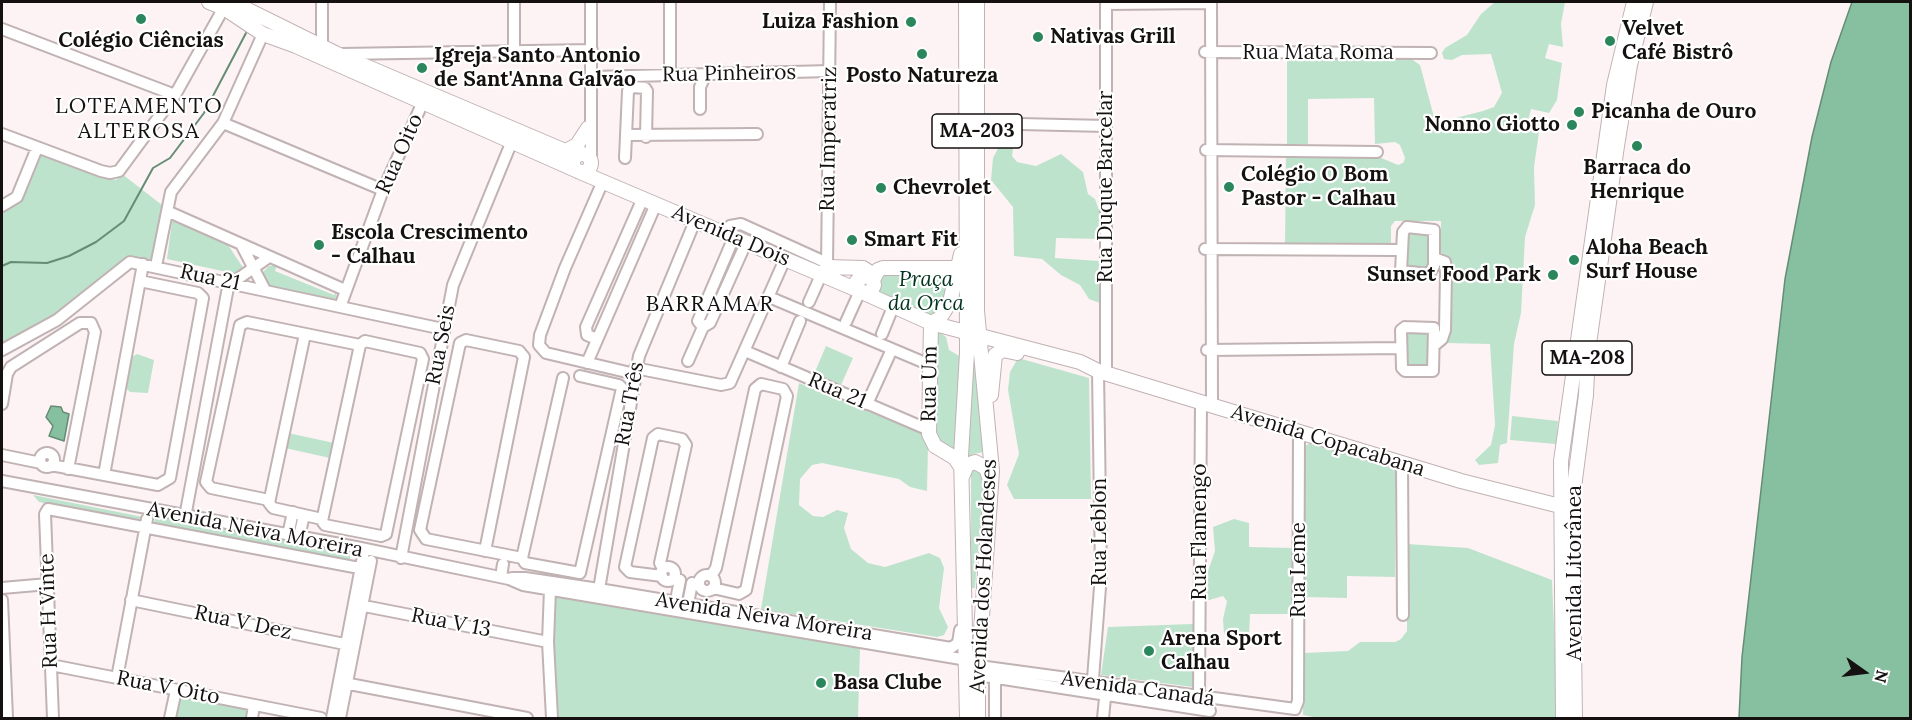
<!DOCTYPE html>
<meta charset="utf-8">
<style>
body{margin:0}
#map{position:relative;width:1912px;height:720px;overflow:hidden;background:#fdf3f4;font-family:Lora,serif}
canvas{display:block}
.frame{position:absolute;inset:0;border:3px solid #161111;pointer-events:none}
.north{position:absolute;left:1834px;top:642px;width:60px;height:60px;-webkit-text-stroke:4px #fff;paint-order:stroke;rotate:104deg;font-size:16px;font-weight:700;line-height:24px;text-align:center;color:#161111}
.north::after{content:'';display:block;margin:auto;width:21px;height:27px;background:#161111;clip-path:polygon(50% 0,100% 100%,50% 72%,0 100%)}
</style>
<div id="map">
<canvas width="1912" height="720"></canvas>
<div class="frame"></div>
<div class="north">N</div>
</div>
<script>
const context = document.querySelector('canvas').getContext('2d');
context.lineJoin = 'round';
function paint(path, color) { context.fillStyle = color; context.fill(path, 'evenodd'); }
const toPath = rows => new Path2D(rows.map(r => 'M' + r).join(''));
function stroke(path, color, width, dash) { context.strokeStyle = color; context.lineWidth = width; context.lineCap = dash ? 'butt' : 'round'; context.setLineDash(dash || []); context.stroke(path); }
function write(font, color, halo, rows, align = 'center') {
  context.font = font + ' Lora,serif'; context.lineWidth = 4.5; context.setLineDash([]); context.textBaseline = 'middle'; context.strokeStyle = halo; context.fillStyle = color; for (const [text, x, y, turn = 0] of rows) {
    context.save(); context.translate(x, y); context.rotate((+turn || 0) * Math.PI / 180); context.textAlign = isNaN(turn) ? turn : align; if (halo) context.strokeText(text, 0, 0); context.fillText(text, 0, 0); context.restore();
  }
}
paint(toPath([
 [1495,2,1565,2,1561,24,1563,47,1549,44,1545,58,1562,63,1557,100,1549,113,1531,109,1528,121,1540,125,1534,167,1535,205,1525,237,1521,313,1514,344,1507,443,1500,445,1498,463,1479,465,1475,460,1491,445,1495,425,1490,344,1447,343,1450,264,1441,252,1441,221,1395,221,1391,226,1391,245,1285,245,1286,157,1379,157,1398,165,1403,163,1405,158,1400,145,1395,142,1375,144,1374,98,1308,99,1308,144,1287,144,1287,57,1410,58,1420,65,1434,117,1440,122,1483,111,1494,107,1502,93,1491,54,1462,55,1452,60,1444,59,1442,53,1445,48,1467,35,1481,14],
 [1003,139,1014,141,1012,156,1017,162,1036,166,1061,154,1083,172,1088,194,1095,199,1099,210,1099,239,1056,238,1055,258,1099,261,1100,303,1089,299,1080,285,1061,275,1042,259,1014,256,1013,207,991,180,993,158],
 [41,154,116,180,122,174,162,205,165,212,153,260,129,256,61,312,2,344,2,211,16,205,23,197],
 [176,221,226,242,244,269,236,274,167,259,172,222],
 [1406,233,1430,234,1429,269,1406,269],
 [277,265,275,271,334,295,336,292,337,298,333,300,266,285,262,273,269,266],
 [950,273,948,294,935,316,927,316,878,295,877,275],
 [938,331,946,337,949,350,961,357,954,449,946,448,933,436,934,333],
 [1429,332,1429,367,1406,367,1406,333],
 [826,346,853,358,841,385,814,374],
 [975,353,984,452,973,454,965,460,971,358],
 [137,354,154,360,148,393,130,392,126,388,130,358],
 [1018,358,1089,378,1091,499,1014,499,1007,485,1019,454,1008,390,1010,372],
 [799,383,924,434,928,446,927,491,910,487,899,479,822,463,812,465,800,479,799,505,813,516,823,517,837,510,848,513,844,528,851,549,868,563,885,567,929,553,940,558,944,568,939,608,948,627,944,635,937,637,761,609],
 [1512,416,1558,421,1556,444,1510,440],
 [288,433,334,443,330,458,285,448],
 [1309,443,1396,470,1395,577,1347,576,1347,598,1304,597,1304,448],
 [976,468,984,476,975,588,971,588,971,472],
 [33,495,143,517,142,522,39,502],
 [155,516,349,552,351,563,154,524],
 [1234,519,1249,523,1249,547,1292,548,1292,614,1250,614,1249,637,1224,634,1223,619,1227,601,1223,596,1206,601,1207,574,1215,551,1213,527],
 [1407,544,1468,548,1552,580,1558,718,1319,718,1303,715,1304,653,1348,651,1360,642,1395,642,1401,639,1407,631],
 [553,596,860,648,858,718,557,718],
 [1193,624,1193,687,1101,675,1108,627],
 [180,694,248,708,246,718,175,718]
]), '#bde3cc');
const water = toPath([
 [1852,2,1910,2,1910,718,1739,718,1742,657,1785,279,1812,137,1831,62,1852,2],
 [51,406,61,407,63,412,69,414,64,441,49,436,53,426,46,417,51,406]
]);
paint(water, '#87c0a0');
stroke(water, '#658c75', 1.5);
stroke(toPath([
 [2,266,11,262,47,263,69,256,96,242,124,221,153,168,170,158,204,113,246,33]
]), '#658c75', 2);
const minor = toPath([
 [514,2,514,52],
 [670,2,670,75],
 [1106,2,1106,373],
 [1211,2,1212,405],
 [1106,4,1211,3],
 [2,29,175,95],
 [322,47,322,2],
 [1205,52,1431,53],
 [341,54,592,50],
 [592,77,830,71],
 [700,109,700,87,706,74],
 [223,123,383,190],
 [977,123,1106,126],
 [2,134,101,171,110,173,119,171,175,95,227,2],
 [627,135,757,134],
 [1206,150,1377,152],
 [625,158,628,91,632,87,645,88,647,91,646,137],
 [591,161,591,2],
 [603,181,565,268,540,335,539,345,546,353,635,374],
 [2,206,17,197,37,148],
 [169,212,345,290],
 [1407,227,1434,230,1434,266,1429,274,1401,271,1403,232,1407,227],
 [723,233,730,226,741,224,827,263],
 [734,237,698,321,703,327,710,323,746,243],
 [241,244,265,290],
 [1205,249,1402,250],
 [1434,258,1445,262,1446,273,1445,330,1442,339,1436,344],
 [156,266,171,192,223,123,263,34],
 [827,267,830,2],
 [232,283,269,257],
 [769,297,930,365],
 [809,302,821,275],
 [340,307,383,190,423,102],
 [846,322,860,291],
 [1405,327,1434,328,1433,371,1405,371,1402,368,1401,330,1405,327],
 [305,334,269,503,273,508,322,519],
 [882,334,893,307],
 [597,339,587,335,586,327,643,198],
 [2,350,57,320,130,262,443,329],
 [1207,350,1401,348],
 [745,351,929,430],
 [688,361,703,327],
 [587,363,656,204],
 [781,367,800,321],
 [635,368,721,385,730,383,785,259],
 [2,404,7,374,11,367,80,323,91,323,95,332,68,469],
 [867,404,892,349],
 '40 460a7 7 0 1 1 14 0a7 7 0 1 1-14 0Z',
 [2,455,41,463],
 [1402,463,1403,615],
 [51,465,158,485,170,478,203,298,198,293,140,281],
 [104,475,143,264],
 [2,481,356,547,509,579,523,585,967,660],
 [269,500,211,488,206,482,240,325,247,322,360,345,365,341,420,353,423,359,386,534,381,536,325,525,322,521,360,345],
 [185,517,229,282],
 [288,535,293,512],
 [299,537,304,515],
 [485,551,524,357,519,351,466,340,460,343,420,530,426,539,522,558,525,563,580,573,622,388,619,385,580,376],
 [401,558,453,285,512,141],
 [522,558,563,378],
 '661 574a7 7 0 1 1 14 0a7 7 0 1 1-14 0Z',
 '699 583a8 8 0 1 1 16 0a8 8 0 1 1-16 0Z',
 [662,576,630,572,625,567,653,438,658,434,682,439,686,445,660,563,663,569],
 [711,576,716,568,755,389,761,384,783,389,787,396,746,590,739,594,713,588],
 [501,577,503,564],
 [512,578,525,578,599,589,951,648,958,643,960,630],
 [2,588,48,584],
 [550,589,548,642,552,718],
 [598,595,639,356,695,221],
 [2,600,7,718],
 [131,600,354,646],
 [354,604,548,642],
 [687,609,692,583],
 [674,610,680,580],
 [51,665,321,718],
 [979,666,1295,709,1298,701,1299,432],
 [995,671,995,718],
 [978,675,1210,711],
 [117,678,147,519],
 [339,682,527,718],
 [1092,692,1101,574,1098,371],
 [1199,697,1201,402],
 [53,718,45,514,48,509,354,567,370,565],
 [170,718,176,690],
 [252,718,254,705],
 [332,718,364,551],
 [340,718,371,561],
 [1103,718,1106,688]
]);
const major = toPath([
 [209,2,224,8,263,34,296,46,578,171],
 [232,2,337,54,577,156],
 [966,2,967,353,961,456,967,718],
 [977,2,977,311,992,471,978,675,978,718],
 [566,151,577,145,588,128],
 '573 163a9 9 0 1 1 18 0a9 9 0 1 1-18 0Z',
 [580,172,860,291],
 [824,276,827,267,863,268,869,272,873,280,874,285,871,292,864,293,858,289,857,281,864,276,872,278],
 [873,280,878,270,883,268,966,268],
 [862,292,931,323,1080,362,1098,371,1461,481,1560,506],
 [931,323,929,434,935,446,955,458,961,467],
 [931,323,940,318,950,302,961,254],
 [991,395,995,355,1003,350,1017,353],
 [962,477,967,465,975,462,986,468,990,480],
 [1563,718,1561,461,1614,85,1634,2],
 [1575,718,1572,503,1586,395,1588,351,1617,146,1630,65,1646,2]
]);
stroke(minor, '#c1b2b3', 14);
stroke(major, '#c1b2b3', 16);
stroke(minor, '#fff', 10);
stroke(major, '#fff', 14);
for (const [x, y, r, color] of [
 [141,19,6,"#2b865c"],
 [911,22,6,"#2b865c"],
 [1038,37,6,"#2b865c"],
 [1610,41,6,"#2b865c"],
 [922,54,6,"#2b865c"],
 [422,68,6,"#2b865c"],
 [1579,112,6,"#2b865c"],
 [1572,125,6,"#2b865c"],
 [1637,146,6,"#2b865c"],
 [1229,187,6,"#2b865c"],
 [881,188,6,"#2b865c"],
 [852,240,6,"#2b865c"],
 [319,245,6,"#2b865c"],
 [1574,260,6,"#2b865c"],
 [1553,275,6,"#2b865c"],
 [1149,651,6,"#2b865c"],
 [821,683,6,"#2b865c"]
]) { const dot = new Path2D(); dot.arc(x, y, r, 0, 2 * Math.PI); context.fillStyle = color; context.fill(dot); stroke(dot, '#fff', 2); }
for (const [x, y, w] of [
 [977,131,90],
 [1587,358,90]
]) { const box = new Path2D(); box.roundRect(x - w / 2, y - 17, w, 34, 4.5); context.fillStyle = '#fff'; context.fill(box); stroke(box, '#161111', 1.5); }
write('bold 20px', '#161111', null, [
 ["MA-203",977,131],
 ["MA-208",1587,358]
]);
write('bold 21px', '#161111', '#fff', [
 ["Luiza Fashion",899,22,"right"],
 ["Velvet",1622,29],
 ["Café Bistrô",1622,53],
 ["Nativas Grill",1050,37],
 ["Colégio Ciências",141,41,"center"],
 ["Igreja Santo Antonio",434,56],
 ["de Sant'Anna Galvão",434,80],
 ["Posto Natureza",922,76,"center"],
 ["Picanha de Ouro",1591,112],
 ["Nonno Giotto",1560,125,"right"],
 ["Barraca do",1637,168,"center"],
 ["Henrique",1637,192,"center"],
 ["Colégio O Bom",1241,175],
 ["Pastor - Calhau",1241,199],
 ["Chevrolet",893,188],
 ["Escola Crescimento",331,233],
 ["- Calhau",331,257],
 ["Smart Fit",864,240],
 ["Aloha Beach",1586,248],
 ["Surf House",1586,272],
 ["Sunset Food Park",1541,275,"right"],
 ["Arena Sport",1161,639],
 ["Calhau",1161,663],
 ["Basa Clube",833,683]
], 'left');
write('21px', '#161111', '#fff', [
 ["Rua Mata Roma",1318,53],
 ["Rua Pinheiros",729,74,-1],
 ["Rua Imperatriz",829,139,-89],
 ["Rua Oito",400,154,-66],
 ["Rua Duque Barcelar",1106,187,-90],
 ["Avenida Dois",731,236,23],
 ["Rua 21",210,278,12],
 ["Rua Seis",441,345,-79],
 ["Rua Um",930,384,-89],
 ["Rua 21",837,391,23],
 ["Rua Três",630,404,-80],
 ["Avenida Copacabana",1328,441,17],
 ["Avenida Neiva Moreira",255,530,11],
 ["Rua Leblon",1100,532,-90],
 ["Rua Flamengo",1200,532,-90],
 ["Rua Leme",1299,570,-90],
 ["Avenida Litorânea",1575,573,-90],
 ["Avenida dos Holandeses",984,576,-87],
 ["Rua H Vinte",49,611,-92],
 ["Avenida Neiva Moreira",764,617,9],
 ["Rua V Dez",243,623,12],
 ["Rua V 13",451,623,11],
 ["Rua V Oito",168,688,11],
 ["Avenida Canadá",1138,689,8]
]);
write('italic 21px', '#01321d', '#fff', [
 ["Praça",926,280],
 ["da Orca",926,304]
]);
context.letterSpacing = '1.5px';
write('22px', '#161111', '#fff', [
 ["LOTEAMENTO",139,107],
 ["ALTEROSA",139,132],
 ["BARRAMAR",710,305]
]);
context.letterSpacing = '0px';
</script>
